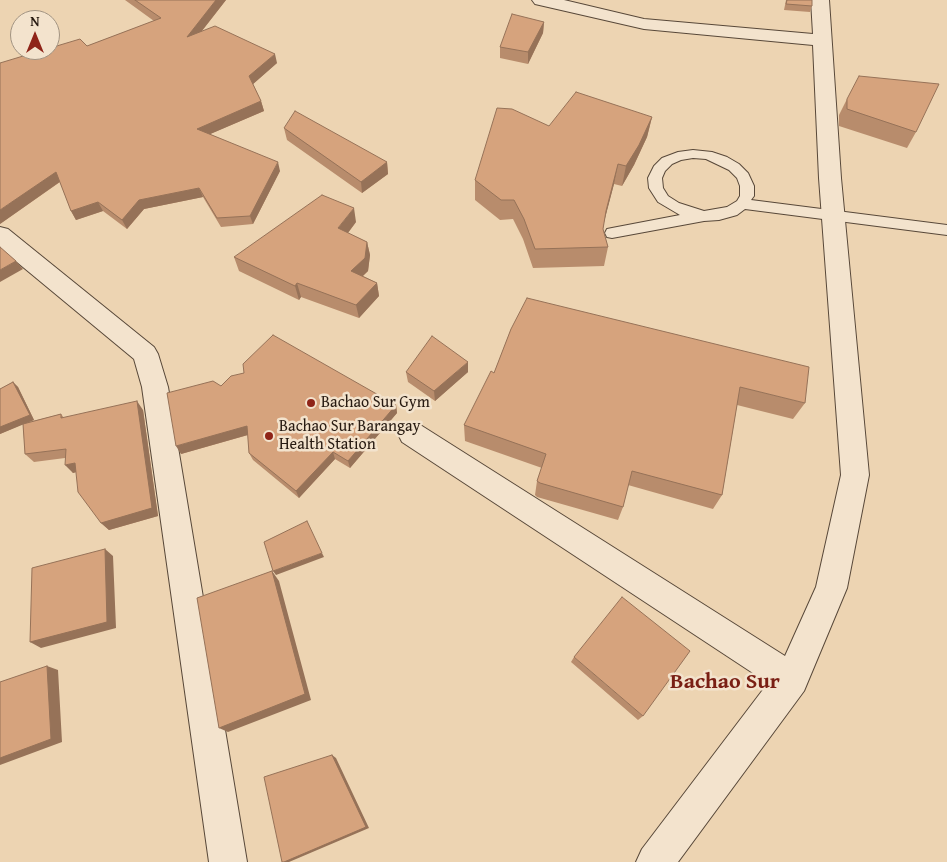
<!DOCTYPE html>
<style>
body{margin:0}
#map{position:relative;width:947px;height:862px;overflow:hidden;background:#edd4b2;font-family:"Gentium Book Plus",serif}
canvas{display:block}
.north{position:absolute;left:10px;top:10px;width:50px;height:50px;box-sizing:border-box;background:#f3e3cd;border:1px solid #a19382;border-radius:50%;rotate:0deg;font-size:14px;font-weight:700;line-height:20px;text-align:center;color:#271a11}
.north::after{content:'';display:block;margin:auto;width:18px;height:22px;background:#8f2418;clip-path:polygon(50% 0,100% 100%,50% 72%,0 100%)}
</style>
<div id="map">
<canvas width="947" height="862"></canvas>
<div class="north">N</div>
</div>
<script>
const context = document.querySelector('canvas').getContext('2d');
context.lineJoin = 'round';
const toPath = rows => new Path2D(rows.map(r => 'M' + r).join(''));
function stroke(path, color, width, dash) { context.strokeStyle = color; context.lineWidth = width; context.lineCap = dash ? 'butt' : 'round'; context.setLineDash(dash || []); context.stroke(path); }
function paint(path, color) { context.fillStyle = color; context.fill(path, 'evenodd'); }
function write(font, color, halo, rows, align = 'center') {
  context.font = font + ' "Gentium Book Plus",serif'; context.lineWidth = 5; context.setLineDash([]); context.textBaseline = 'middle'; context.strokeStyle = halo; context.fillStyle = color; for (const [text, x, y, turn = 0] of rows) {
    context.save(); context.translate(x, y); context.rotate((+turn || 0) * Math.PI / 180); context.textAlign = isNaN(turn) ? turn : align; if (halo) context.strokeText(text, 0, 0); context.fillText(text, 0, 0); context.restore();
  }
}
const service = toPath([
 [693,150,712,152,727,157,739,164,748,173,754,186,754,196,751,200,947,225,947,235,745,209,737,215,719,220,704,221,612,238,607,237,605,233,607,229,612,228,680,215,658,202,649,188,648,178,654,166,662,158,678,152,693,150],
 [693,158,706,159,729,170,737,178,740,186,740,196,737,201,727,207,704,211,679,203,668,196,663,188,662,178,665,171,672,164,681,160,693,158]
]);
const minor = toPath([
 [532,0,564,0,644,19,813,34,811,0,829,0,841,178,869,475,847,588,804,691,678,862,636,862,642,849,768,683,402,442,398,434,402,426,412,422,422,426,785,656,816,587,841,475,819,178,813,45,644,29,535,4,532,0],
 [0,227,8,229,154,347,158,354,168,387,247,862,209,862,142,387,134,359,0,248,0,227]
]);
stroke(service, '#584839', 2);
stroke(minor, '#584839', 2);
paint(service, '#f3e3cd');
paint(minor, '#f3e3cd');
paint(toPath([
 [125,0,226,0,202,31,277,63,253,84,261,101,264,111,210,134,280,171,253,224,221,227,203,197,144,209,127,229,103,211,76,220,71,211,60,182,0,224,87,46,154,21],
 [786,0,812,0,812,6,810,12,784,10],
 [544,22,543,33,528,64,500,58,500,47],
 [847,99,916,132,907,148,839,126,839,115],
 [652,117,647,137,634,165,622,186,614,184,604,221,603,229,608,247,604,266,533,268,523,239,513,219,500,220,475,200,475,180,549,126],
 [284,128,387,162,388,174,362,193,287,140],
 [356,222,348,233,367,242,370,255,368,271,363,276,377,283,379,296,359,318,301,297,299,300,239,271,234,257],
 [511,329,805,403,793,419,737,405,722,495,713,509,628,485,623,507,618,520,537,497,535,495,537,481,542,468,465,441,464,425,494,373],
 [406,372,468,372,435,401,408,382],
 [244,373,396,405,397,413,350,468,335,459,299,498,253,460,249,453,248,435,181,454,221,386],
 [13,382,18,387,34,420,29,422,61,414,64,418,143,410,158,516,109,530,101,523,76,472,73,473,65,458,34,462,25,454,23,424,0,434,0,389],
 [574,657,643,716,638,720,571,662]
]), '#b88c6c');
paint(toPath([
 [216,0,226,0,190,46,187,37],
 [544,22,543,33,528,64,528,52],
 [275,54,277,63,252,85,249,76],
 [261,101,264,111,201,138,197,129],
 [652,117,647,137,634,165,622,186,626,166],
 [278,162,280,171,253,224,250,216],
 [387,162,388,174,362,193,361,182],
 [618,164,614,184,602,230,606,211],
 [56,172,61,181,0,224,0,210],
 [199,188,203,197,144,209,127,229,122,220,139,200],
 [98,202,103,211,76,220,71,211],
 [354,208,356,222,341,242,338,228],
 [367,242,370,255,368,271,354,284,351,271],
 [16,261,23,269,0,282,0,270],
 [297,283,301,297,299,300,295,286],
 [377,283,379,296,359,318,356,305],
 [468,362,468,372,435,401,434,391],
 [13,382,18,387,34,420,0,434,0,427],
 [137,401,143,410,158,516,109,530,101,523],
 [396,405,397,413,350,468,348,461],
 [247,426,251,434,181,454,176,446],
 [333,452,335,459,299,498,296,491],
 [75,463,83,470,73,473,65,465],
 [105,549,113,556,116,628,41,648,30,642],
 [322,553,324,557,276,575,273,571],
 [272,571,279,581,311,700,228,732,219,728],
 [47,666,58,670,62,742,0,765,0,758],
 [332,755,336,758,369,828,289,862,284,862]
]), '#967258');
const building = toPath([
 [135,0,216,0,187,37,215,26,275,54,249,76,261,101,197,129,278,162,250,216,217,218,199,188,139,200,122,220,98,202,71,211,56,172,0,210,0,63,43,50,50,50,50,48,80,39,87,46,161,18,135,0],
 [787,0,812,0,812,6,786,4,787,0],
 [512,14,544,22,528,52,500,47,512,14],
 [859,76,939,84,916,132,847,109,847,99,859,76],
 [576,92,652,117,639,145,626,166,618,164,606,211,603,229,608,247,535,249,524,219,514,200,501,200,475,180,497,108,512,109,549,126,576,92],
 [295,111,387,162,361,182,284,128,295,111],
 [322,195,354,208,338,228,367,242,365,258,351,271,377,283,356,305,297,283,295,286,234,257,322,195],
 [0,247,16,261,0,270,0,247],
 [527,298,809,367,805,403,740,387,722,495,632,471,623,507,540,483,537,481,546,454,464,425,491,371,494,373,511,329,527,298],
 [273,335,396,405,348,461,333,452,296,491,249,453,247,426,176,446,167,393,213,381,221,386,231,376,244,373,243,364,273,335],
 [432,336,468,362,434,391,406,372,432,336],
 [13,382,30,415,0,427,0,389,13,382],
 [137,401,152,508,101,523,78,492,75,463,65,465,66,449,25,454,23,424,61,414,61,418,137,401],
 [307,521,322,553,273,571,264,542,307,521],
 [105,549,107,622,30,642,32,568,105,549],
 [272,571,305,694,219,728,197,598,272,571],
 [622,597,690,651,643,716,574,657,622,597],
 [47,666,51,739,0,758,0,682,47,666],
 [332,755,366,827,284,862,282,862,264,777,332,755]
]);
paint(building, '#d6a37d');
stroke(building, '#967258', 1);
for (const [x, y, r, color] of [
 [311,403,5,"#8f2418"],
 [269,436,5,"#8f2418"]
]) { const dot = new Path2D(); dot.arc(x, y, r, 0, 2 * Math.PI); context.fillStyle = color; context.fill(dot); stroke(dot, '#f3e3cd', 2); }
write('16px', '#271a11', '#f3e3cd', [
 ["Bachao Sur Gym",321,403],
 ["Bachao Sur Barangay",279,427],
 ["Health Station",279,445]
], 'left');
write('bold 22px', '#7a1f14', '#f3e3cd', [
 ["Bachao Sur",725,682]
]);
</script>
